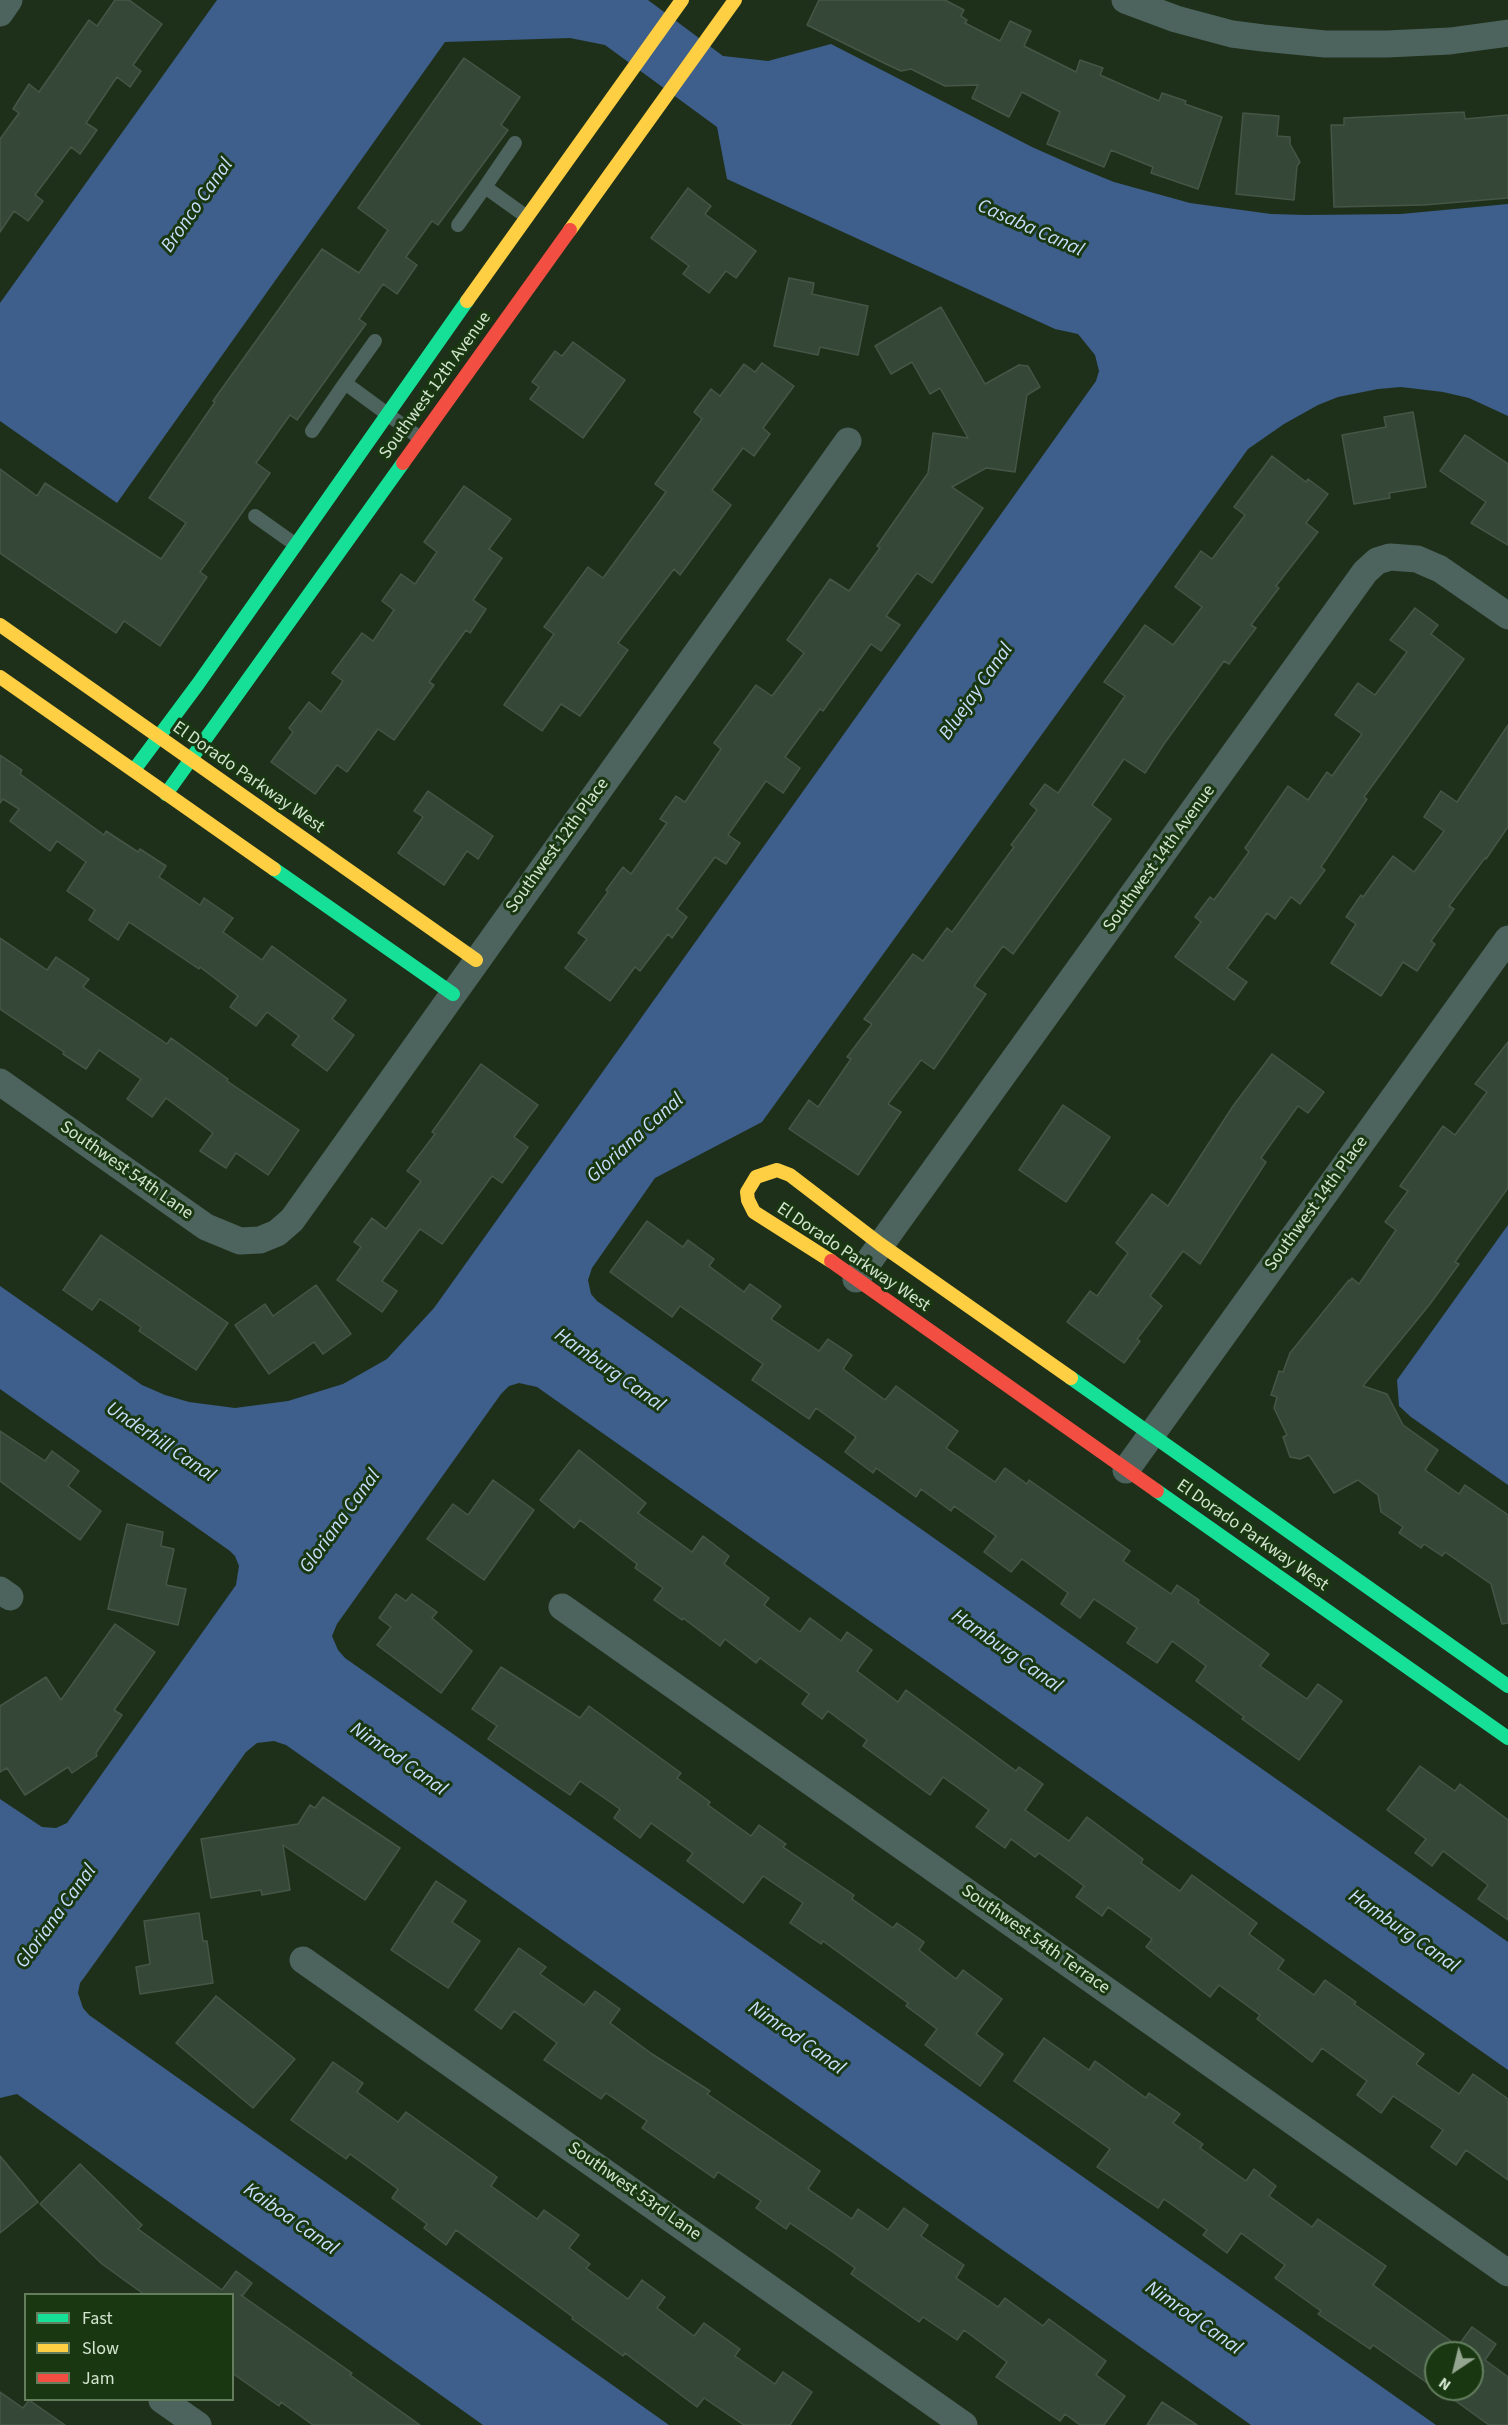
<!DOCTYPE html>
<style>
body{margin:0}
#map{position:relative;width:1508px;height:2425px;overflow:hidden;background:#1f301a;font-family:"Source Sans 3",sans-serif}
canvas{display:block}
.legend{position:absolute;left:24px;top:2293px;width:210px;height:108px;box-sizing:border-box;background:#193812;border:2px solid #637d5d;margin:0;padding:8px 10px;list-style:none;font-size:18px;color:#d3e5ce}
.legend li{display:flex;align-items:center;gap:12px;height:30px}
.legend b{width:30px;border:2px solid #637d5d}
.north{position:absolute;left:1424px;top:2341px;width:60px;height:60px;box-sizing:border-box;background:#193812;border:2px solid #637d5d;border-radius:50%;rotate:215deg;font-size:16px;font-weight:700;line-height:24px;text-align:center;color:#d3e5ce}
.north::after{content:'';display:block;margin:auto;width:21px;height:27px;background:#94a68f;clip-path:polygon(50% 0,100% 100%,50% 72%,0 100%)}
</style>
<div id="map">
<canvas width="1508" height="2425"></canvas>
<ul class="legend">
<li><b style="height:8px;background:#16e098"></b>Fast</li>
<li><b style="height:8px;background:#ffcf43"></b>Slow</li>
<li><b style="height:8px;background:#f24e42"></b>Jam</li>
</ul>
<div class="north">N</div>
</div>
<script>
const context = document.querySelector('canvas').getContext('2d');
context.lineJoin = 'round';
function paint(path, color) { context.fillStyle = color; context.fill(path, 'evenodd'); }
const toPath = rows => new Path2D(rows.map(r => 'M' + r).join(''));
function stroke(path, color, width, dash) { context.strokeStyle = color; context.lineWidth = width; context.lineCap = dash ? 'butt' : 'round'; context.setLineDash(dash || []); context.stroke(path); }
function write(font, color, halo, rows, align = 'center') {
  context.font = font + ' "Source Sans 3",sans-serif'; context.lineWidth = 6; context.setLineDash([]); context.textBaseline = 'middle'; context.strokeStyle = halo; context.fillStyle = color; for (const [text, x, y, turn = 0] of rows) {
    context.save(); context.translate(x, y); context.rotate((+turn || 0) * Math.PI / 180); context.textAlign = isNaN(turn) ? turn : align; if (halo) context.strokeText(text, 0, 0); context.fillText(text, 0, 0); context.restore();
  }
}
paint(toPath([
 [217,0,648,0,723,56,768,61,831,44,1032,147,1077,167,1114,182,1190,203,1271,214,1307,215,1401,214,1508,204,1508,416,1469,398,1443,392,1401,387,1378,389,1338,397,1318,405,1284,424,1248,449,762,1122,655,1178,592,1268,588,1280,591,1294,597,1301,1508,1942,1508,2070,537,1387,519,1383,509,1386,501,1394,337,1624,332,1636,338,1650,345,1658,1436,2425,1251,2425,286,1745,274,1741,257,1743,246,1752,86,1975,80,1983,78,1993,83,2008,89,2015,669,2425,483,2425,17,2094,0,2098,0,1799,42,1827,56,1828,67,1823,236,1585,239,1566,235,1556,230,1551,0,1389,0,1286,142,1385,165,1395,189,1402,235,1408,288,1401,343,1384,387,1359,434,1308,1096,381,1099,371,1095,355,1078,334,1055,329,727,179,717,127,605,45,570,38,445,42,117,503,0,421,0,303],
 [1508,1225,1508,1485,1411,1417,1399,1406,1397,1380]
]), '#3e5e8b');
const building = toPath([
 [115,0,129,0,162,24,133,65,141,71,130,87,117,77,86,123,97,130,80,154,71,147,35,195,43,201,28,221,14,211,0,232,0,139,19,113,13,109,29,84,39,92,89,20,97,26,115,0],
 [819,0,945,0,964,10,961,16,967,20,965,23,1000,41,1010,21,1031,31,1024,46,1076,72,1080,60,1103,68,1100,75,1159,101,1162,93,1186,101,1185,104,1222,117,1198,189,1151,173,1153,167,1111,150,1104,167,1047,144,1060,112,1022,92,1009,117,972,98,978,85,945,86,911,69,901,71,886,64,807,25,819,0],
 [464,58,520,97,501,125,508,130,438,225,432,221,406,257,417,265,397,294,383,284,359,319,366,324,297,420,290,415,256,463,270,473,200,572,207,577,160,646,124,621,116,633,0,553,0,469,37,496,45,483,161,559,186,523,149,498,215,402,213,401,322,249,359,273,388,230,358,208,464,58],
 [1464,112,1465,119,1508,115,1508,198,1424,205,1334,207,1331,125,1344,125,1344,118,1464,112],
 [1243,113,1279,116,1277,136,1290,137,1290,144,1300,162,1297,166,1294,200,1236,194,1243,113],
 [688,188,711,206,705,214,756,251,736,278,726,271,709,293,683,274,689,266,651,238,688,188],
 [789,278,814,283,812,294,868,306,858,355,820,347,818,355,774,346,789,278],
 [941,307,985,384,1019,365,1028,366,1040,387,1027,395,1015,472,986,468,952,487,983,508,932,583,917,573,886,616,900,625,881,651,871,644,823,711,820,709,785,757,800,768,783,793,766,781,728,835,740,843,726,864,715,857,677,909,687,917,672,938,668,934,640,971,635,967,610,1001,565,968,587,939,578,933,608,892,606,890,623,867,631,874,667,823,660,819,676,796,685,802,721,749,714,743,756,685,772,696,804,653,787,640,830,579,849,591,880,548,877,546,928,473,933,433,968,438,940,388,930,394,912,362,891,374,875,346,941,307],
 [573,342,625,380,583,438,530,399,539,387,532,382,555,351,562,356,573,342],
 [762,363,794,386,763,428,770,434,754,456,743,448,712,490,731,505,680,575,674,569,618,643,628,650,580,716,561,704,542,731,504,705,554,634,544,627,588,567,603,578,666,492,655,484,702,419,694,412,711,389,720,396,744,364,755,372,762,363],
 [1413,412,1426,487,1389,493,1390,498,1354,504,1342,435,1386,427,1384,417,1413,412],
 [1465,435,1508,464,1508,545,1471,523,1486,502,1440,471,1465,435],
 [1272,456,1306,482,1308,479,1328,494,1306,523,1318,532,1276,586,1279,588,1251,625,1256,628,1229,664,1224,661,1164,744,1145,773,1124,759,1092,805,1111,819,1013,954,1003,946,974,986,986,994,934,1069,921,1060,888,1104,901,1112,858,1175,789,1129,809,1100,818,1107,851,1059,847,1057,872,1024,864,1019,913,954,923,961,947,928,952,932,1014,847,1011,845,1037,810,1030,804,1045,784,1058,793,1125,696,1104,682,1145,625,1173,645,1202,607,1175,587,1201,551,1212,559,1245,515,1234,507,1272,456],
 [464,486,511,519,489,549,502,558,473,600,486,609,470,633,466,630,429,682,434,685,394,740,378,729,347,772,337,765,315,794,271,762,293,732,289,728,309,702,321,712,343,681,332,673,362,633,373,641,394,610,382,601,401,574,415,584,437,552,424,542,464,486],
 [1415,608,1438,625,1431,634,1464,659,1364,797,1367,799,1321,867,1325,870,1300,904,1291,897,1275,919,1267,913,1227,968,1247,982,1234,1000,1175,957,1201,922,1195,917,1210,897,1214,900,1249,852,1245,848,1288,786,1308,800,1327,772,1332,776,1362,734,1335,715,1358,683,1375,695,1407,652,1390,640,1415,608],
 [1508,725,1508,827,1486,859,1485,858,1449,906,1454,909,1431,941,1435,944,1417,971,1403,962,1381,996,1331,963,1356,924,1346,917,1361,895,1363,897,1393,856,1414,872,1444,831,1424,817,1441,791,1457,802,1508,725],
 [0,755,22,770,20,774,104,835,106,831,138,852,140,849,166,866,159,877,200,905,204,898,233,918,223,932,262,960,272,946,346,1000,332,1019,354,1035,327,1071,292,1045,299,1036,267,1012,256,1026,230,1007,238,996,200,967,199,969,129,922,118,940,89,920,95,910,67,891,86,862,57,841,50,851,10,821,19,809,3,799,0,803,0,755],
 [428,791,493,836,478,859,467,851,444,885,398,853,423,817,414,811,428,791],
 [0,938,47,970,56,957,89,979,83,987,167,1044,171,1038,228,1079,227,1081,299,1130,268,1175,236,1153,226,1168,200,1151,213,1133,166,1098,152,1117,127,1099,141,1079,99,1050,86,1069,63,1054,64,1052,0,1009,0,938],
 [1508,1042,1508,1188,1455,1262,1459,1264,1430,1304,1363,1386,1387,1394,1403,1425,1438,1450,1425,1470,1459,1494,1465,1485,1508,1515,1508,1623,1502,1624,1491,1584,1445,1552,1442,1556,1424,1544,1421,1548,1399,1533,1403,1527,1381,1512,1378,1495,1358,1480,1334,1493,1309,1455,1300,1459,1290,1457,1283,1437,1287,1435,1274,1408,1277,1397,1271,1395,1279,1371,1283,1372,1290,1353,1349,1280,1350,1281,1352,1278,1359,1284,1396,1230,1385,1222,1408,1191,1400,1186,1443,1126,1455,1135,1487,1092,1475,1084,1508,1042],
 [1272,1054,1324,1092,1308,1113,1298,1106,1261,1158,1266,1162,1200,1264,1183,1251,1150,1296,1162,1306,1137,1339,1140,1341,1124,1363,1067,1322,1090,1291,1097,1296,1128,1253,1116,1243,1152,1194,1168,1206,1233,1106,1272,1054],
 [481,1064,538,1105,514,1137,528,1147,502,1183,492,1176,442,1244,420,1229,382,1281,397,1291,382,1312,337,1280,361,1247,354,1242,372,1218,386,1229,421,1181,407,1171,435,1134,432,1132,481,1064],
 [1063,1105,1110,1137,1066,1202,1019,1170,1063,1105],
 [647,1221,683,1247,688,1240,714,1259,709,1266,744,1292,750,1284,781,1306,771,1319,819,1351,828,1339,852,1355,843,1369,885,1400,896,1386,958,1431,946,1448,995,1482,1005,1468,1027,1484,1029,1480,1130,1551,1123,1561,1171,1594,1177,1585,1199,1600,1198,1603,1269,1654,1260,1666,1307,1699,1318,1684,1342,1701,1299,1760,1242,1719,1244,1717,1196,1681,1206,1666,1172,1641,1157,1663,1127,1643,1137,1628,1094,1599,1080,1618,1061,1604,1068,1593,1022,1559,1011,1572,984,1552,996,1536,954,1506,951,1511,921,1489,916,1497,876,1468,873,1473,845,1452,856,1437,816,1408,809,1419,752,1380,763,1364,680,1306,672,1317,610,1272,647,1221],
 [101,1235,228,1323,196,1370,139,1331,141,1327,100,1299,92,1310,63,1290,101,1235],
 [316,1285,351,1334,323,1354,314,1342,269,1374,235,1325,265,1304,273,1316,316,1285],
 [0,1431,45,1461,52,1451,79,1471,68,1486,101,1511,80,1540,0,1481,0,1431],
 [579,1450,646,1503,638,1513,692,1552,703,1536,729,1556,724,1564,769,1598,764,1605,800,1632,810,1618,841,1641,847,1632,872,1650,857,1671,898,1702,906,1690,1016,1771,1019,1767,1043,1784,1025,1810,1069,1841,1087,1817,1143,1859,1141,1863,1180,1891,1192,1875,1257,1923,1249,1934,1284,1960,1278,1969,1314,1995,1325,1980,1356,2002,1354,2004,1424,2054,1416,2064,1459,2094,1473,2074,1508,2099,1508,2180,1466,2150,1456,2165,1431,2147,1443,2130,1393,2096,1381,2113,1357,2095,1367,2081,1322,2048,1312,2062,1257,2019,1260,2015,1219,1985,1210,1997,1146,1947,1152,1939,1108,1907,1102,1916,1076,1897,1084,1886,1039,1853,1035,1857,1011,1839,1005,1848,976,1827,989,1810,943,1777,930,1795,863,1746,867,1740,828,1711,822,1719,802,1704,809,1694,760,1658,756,1663,725,1639,720,1646,683,1618,682,1620,654,1600,663,1588,635,1568,637,1564,580,1520,574,1528,540,1500,579,1450],
 [493,1480,534,1510,484,1580,427,1539,453,1504,468,1515,493,1480],
 [127,1524,163,1532,161,1546,174,1549,166,1585,186,1589,178,1625,108,1609,127,1524],
 [396,1594,406,1601,412,1594,437,1612,432,1618,472,1651,441,1693,377,1645,391,1627,379,1618,396,1594],
 [115,1624,155,1652,114,1710,122,1715,96,1753,97,1756,72,1773,68,1767,25,1795,7,1768,0,1772,0,1706,46,1677,61,1700,115,1624],
 [501,1667,580,1718,589,1706,681,1773,677,1778,710,1802,708,1805,751,1836,759,1825,786,1844,783,1847,854,1895,852,1899,893,1928,897,1923,924,1942,919,1950,956,1979,963,1970,1002,1999,976,2034,1003,2054,980,2086,925,2045,937,2029,906,2006,908,2003,823,1941,821,1944,790,1923,803,1903,763,1876,743,1903,687,1861,693,1853,651,1823,640,1838,614,1818,620,1809,580,1781,570,1795,488,1739,497,1726,472,1709,501,1667],
 [1420,1766,1455,1791,1460,1784,1508,1820,1508,1920,1478,1899,1488,1885,1443,1851,1432,1866,1415,1853,1426,1839,1387,1810,1420,1766],
 [323,1797,400,1848,365,1900,283,1845,290,1890,262,1895,261,1890,211,1898,201,1839,298,1824,310,1805,315,1808,323,1797],
 [436,1881,466,1901,452,1922,480,1941,448,1988,391,1950,436,1881],
 [199,1913,203,1941,207,1941,213,1983,140,1994,136,1967,150,1964,144,1921,199,1913],
 [519,1948,546,1967,540,1974,584,2005,595,1991,620,2009,610,2023,652,2054,710,2091,707,2094,820,2171,808,2189,852,2219,858,2209,888,2230,904,2208,928,2225,921,2236,964,2265,956,2278,998,2307,1005,2298,1043,2326,1049,2319,1106,2361,1096,2375,1125,2396,1104,2425,1080,2425,1065,2414,1060,2421,996,2377,1007,2362,964,2330,957,2340,923,2317,919,2322,851,2274,855,2268,830,2250,790,2223,786,2229,756,2208,761,2201,718,2172,714,2178,642,2128,647,2121,606,2093,601,2099,544,2060,557,2043,514,2011,501,2029,475,2010,519,1948],
 [216,1996,295,2059,253,2108,176,2043,216,1996],
 [1044,2038,1089,2070,1095,2061,1146,2098,1149,2093,1180,2114,1173,2123,1203,2144,1200,2148,1246,2181,1254,2169,1276,2186,1269,2196,1312,2227,1318,2219,1386,2266,1373,2285,1458,2346,1472,2327,1496,2344,1485,2360,1508,2377,1508,2425,1489,2425,1439,2389,1472,2389,1472,2353,1436,2353,1436,2389,1373,2345,1370,2349,1318,2314,1321,2311,1275,2278,1285,2265,1241,2233,1227,2253,1203,2235,1207,2230,1164,2199,1158,2208,1097,2167,1110,2149,1014,2081,1044,2038],
 [333,2062,363,2083,357,2092,398,2122,406,2112,497,2177,491,2186,537,2219,544,2210,579,2235,569,2248,590,2264,586,2268,628,2299,642,2280,665,2297,657,2308,694,2336,704,2323,740,2349,735,2356,775,2384,783,2372,812,2392,790,2425,744,2425,704,2398,697,2407,625,2353,623,2356,572,2319,573,2317,456,2230,446,2245,424,2228,427,2224,392,2198,398,2189,350,2154,346,2159,291,2120,333,2062],
 [0,2156,38,2202,0,2233,0,2156],
 [80,2164,142,2225,138,2229,222,2290,236,2271,252,2283,243,2295,241,2295,352,2373,350,2375,420,2425,313,2425,281,2402,279,2406,232,2373,232,2295,145,2295,102,2264,40,2204,80,2164],
 [0,2392,23,2408,29,2400,65,2425,0,2425,0,2392],
 [1162,2402,1197,2425,1147,2425,1162,2402]
]);
paint(building, '#354838');
stroke(building, '#455647', 1.5);
stroke(toPath([
 [485,187,515,143],
 [458,225,485,187,527,217],
 [345,383,375,341],
 [312,431,345,383,420,438],
 [255,516,296,545]
]), '#4d635e', 14);
stroke(toPath([
 [1125,0,1176,19,1232,34,1263,38,1325,44,1387,44,1450,41,1508,33],
 [0,13,9,0],
 [0,1082,206,1227,240,1241,260,1240,277,1233,292,1220,848,441],
 [856,1279,1365,572,1377,561,1390,557,1417,559,1440,569,1508,616],
 [1126,1470,1508,939],
 [0,1590,10,1597],
 [562,1607,1508,2273],
 [303,1960,964,2425],
 [162,2400,198,2425]
]), '#4d635e', 27);
stroke(toPath([
 [134,770,198,684,467,301],
 [166,794,403,463],
 [274,869,453,994],
 [1071,1378,1508,1686],
 [1157,1491,1508,1738]
]), '#16e098', 14);
stroke(toPath([
 [570,230,735,0],
 [467,301,682,0],
 [0,625,476,960],
 [0,677,274,869],
 [831,1261,754,1212,748,1200,747,1192,756,1177,777,1170,790,1175,880,1244,1071,1378]
]), '#ffcf43', 14);
stroke(toPath([
 [403,463,570,230],
 [831,1261,1157,1491]
]), '#f24e42', 14);
write('18px', '#d3e5ce', '#193812', [
 ["Southwest 12th Avenue",436,386,-54],
 ["El Dorado Parkway West",248,778,35],
 ["Southwest 12th Place",558,846,-54],
 ["Southwest 14th Avenue",1160,859,-54],
 ["Southwest 54th Lane",126,1171,35],
 ["Southwest 14th Place",1317,1204,-54],
 ["El Dorado Parkway West",853,1258,34],
 ["El Dorado Parkway West",1252,1536,35],
 ["Southwest 54th Terrace",1035,1940,35],
 ["Southwest 53rd Lane",634,2192,35]
]);
write('italic 20px', '#cadefe', '#193812', [
 ["Bronco Canal",198,206,-55],
 ["Casaba Canal",1030,229,24],
 ["Bluejay Canal",977,692,-55],
 ["Gloriana Canal",636,1139,-42],
 ["Hamburg Canal",609,1371,35],
 ["Underhill Canal",160,1443,34],
 ["Gloriana Canal",341,1522,-54],
 ["Hamburg Canal",1006,1652,35],
 ["Nimrod Canal",398,1760,35],
 ["Gloriana Canal",57,1917,-54],
 ["Hamburg Canal",1403,1932,35],
 ["Nimrod Canal",796,2039,35],
 ["Kaiboa Canal",290,2220,35],
 ["Nimrod Canal",1193,2319,35]
]);
</script>
